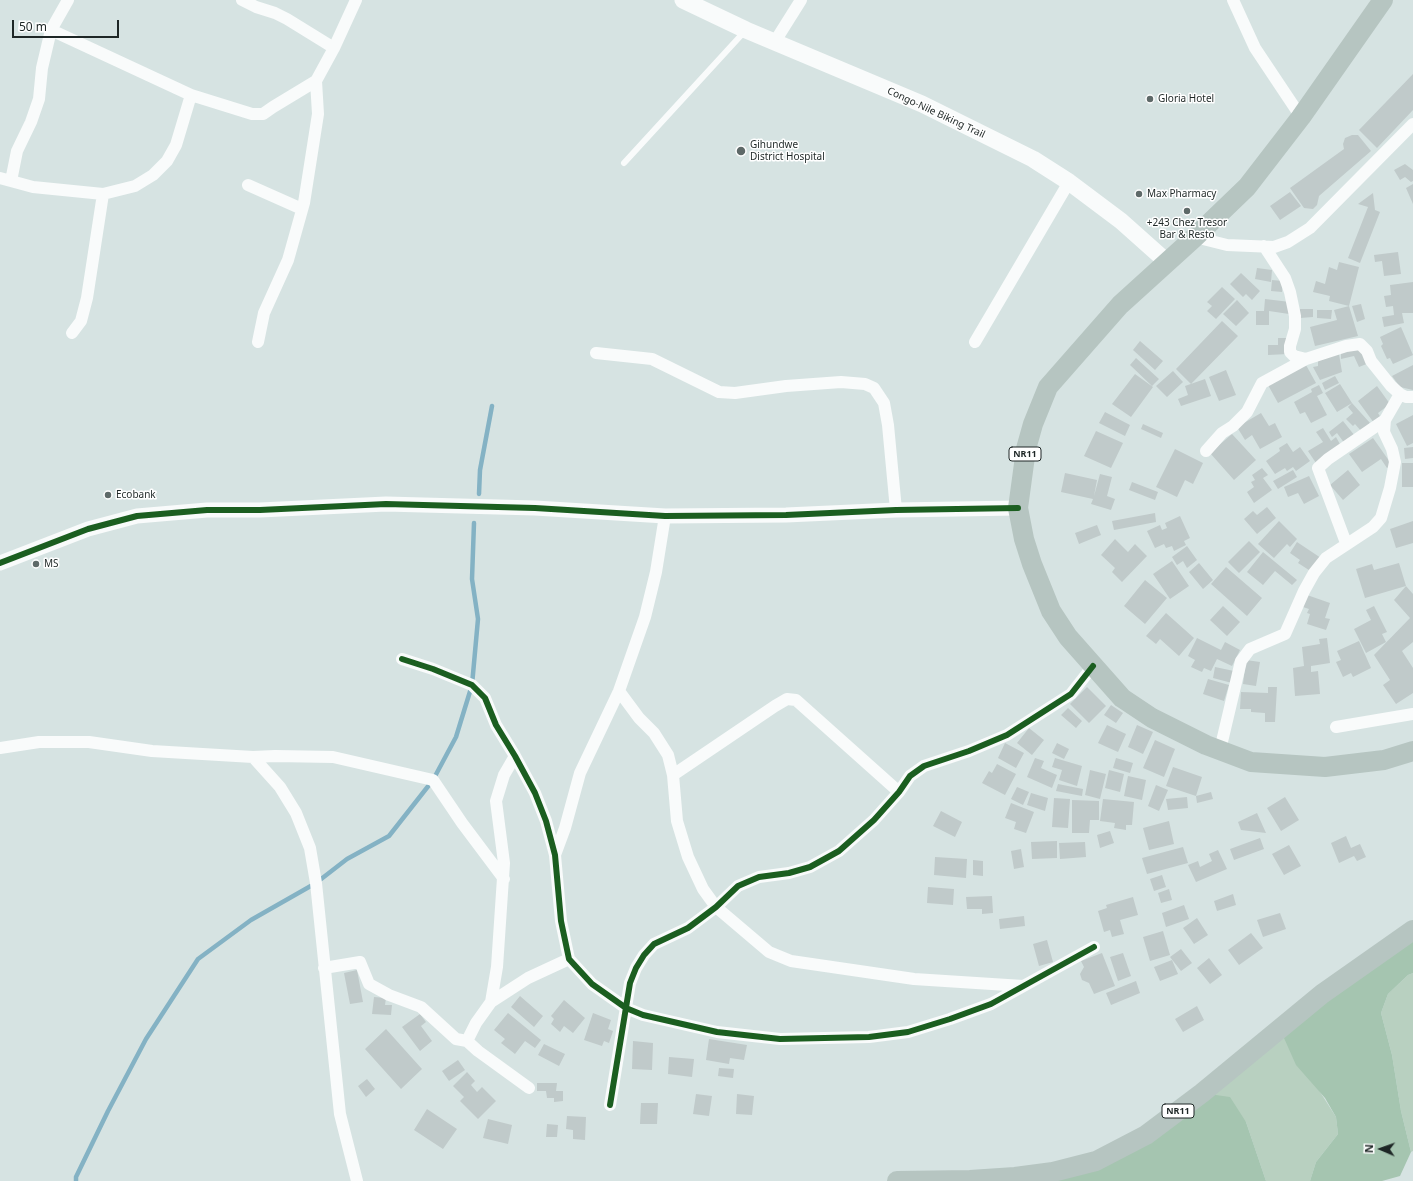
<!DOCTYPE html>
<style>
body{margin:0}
#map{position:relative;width:1413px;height:1181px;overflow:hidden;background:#d6e3e2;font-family:"Noto Sans",sans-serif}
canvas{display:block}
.north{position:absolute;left:1361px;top:1129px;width:40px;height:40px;-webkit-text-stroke:3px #fff;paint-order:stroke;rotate:272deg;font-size:11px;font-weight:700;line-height:16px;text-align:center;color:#1e2726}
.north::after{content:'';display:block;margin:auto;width:14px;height:18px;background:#1e2726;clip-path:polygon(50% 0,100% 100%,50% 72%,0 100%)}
.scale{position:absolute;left:12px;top:20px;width:107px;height:18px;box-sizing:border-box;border:2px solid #1e2726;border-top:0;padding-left:5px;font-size:12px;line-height:14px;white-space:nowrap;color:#1e2726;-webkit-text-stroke:3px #fff;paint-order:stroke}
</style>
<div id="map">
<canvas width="1413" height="1181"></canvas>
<div class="north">N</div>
<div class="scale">50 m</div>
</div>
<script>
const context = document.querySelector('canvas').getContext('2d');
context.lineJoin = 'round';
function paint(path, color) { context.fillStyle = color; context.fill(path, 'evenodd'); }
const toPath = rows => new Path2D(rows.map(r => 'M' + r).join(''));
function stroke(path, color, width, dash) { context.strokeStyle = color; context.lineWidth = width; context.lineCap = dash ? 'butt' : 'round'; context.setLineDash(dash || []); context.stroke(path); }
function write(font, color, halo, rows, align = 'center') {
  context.font = font + ' "Noto Sans",sans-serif'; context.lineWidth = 3; context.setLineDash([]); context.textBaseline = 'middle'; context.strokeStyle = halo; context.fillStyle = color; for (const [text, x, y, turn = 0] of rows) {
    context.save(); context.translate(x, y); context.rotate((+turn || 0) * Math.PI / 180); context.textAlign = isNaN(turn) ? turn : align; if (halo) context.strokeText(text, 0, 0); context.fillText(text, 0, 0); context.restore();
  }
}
paint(toPath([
 [1413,973,1413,1151,1411,1152,1401,1111,1392,1055,1381,1013,1388,994,1408,975],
 [1280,1029,1336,1117,1338,1134,1316,1162,1310,1181,1266,1181,1246,1122,1202,1093]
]), '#b8d0c0');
paint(toPath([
 [1413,930,1413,973,1408,975,1388,994,1381,1013,1392,1055,1401,1111,1411,1152,1400,1176,1382,1181,1310,1181,1316,1162,1338,1134,1336,1117,1325,1098,1296,1065,1280,1029],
 [1202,1093,1230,1097,1246,1122,1266,1181,897,1181,1096,1161]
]), '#a5c5b0');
stroke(toPath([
 [479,494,480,470,492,406],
 [76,1181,76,1177,108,1111,146,1039,198,959,251,920,316,883,347,859,389,836,433,780,456,737,472,685,478,619,472,579,474,523]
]), '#84b2c4', 4.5);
paint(toPath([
 [1413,74,1413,110,1377,148,1359,130],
 [1352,135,1358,135,1371,151,1319,196,1317,205,1313,209,1304,208,1290,188,1344,149,1343,144,1345,138],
 [1405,164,1413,170,1413,181,1411,182,1405,177,1400,180,1394,170],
 [1413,184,1413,204,1406,188],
 [1290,192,1301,206,1280,220,1270,206],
 [1373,193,1375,210,1380,212,1360,263,1348,258,1368,207,1358,204],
 [1398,252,1401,274,1384,276,1382,261,1375,262,1374,255],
 [1339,262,1359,267,1349,306,1358,336,1315,346,1310,327,1337,320,1334,310,1349,306,1329,301,1330,296,1313,292,1316,281,1325,284,1329,267,1337,270],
 [1257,268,1272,270,1271,282,1255,279],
 [1241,273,1260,291,1252,300,1246,294,1243,297,1230,284],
 [1272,280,1283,281,1282,292,1271,291],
 [1413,282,1413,313,1402,313,1404,323,1384,327,1382,317,1394,315,1393,306,1386,307,1384,296,1391,295,1390,285],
 [1222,287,1235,299,1216,319,1207,311,1212,306,1207,302],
 [1265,299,1290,302,1289,314,1269,311,1269,325,1256,325,1256,311,1264,311],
 [1237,300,1249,313,1236,326,1223,314],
 [1361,304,1365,319,1357,322,1352,306],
 [1300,309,1313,309,1313,317,1300,318],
 [1317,310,1332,310,1331,319,1317,318],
 [1222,321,1238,336,1191,384,1176,369],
 [1401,327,1413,355,1393,364,1390,358,1387,359,1381,346,1383,344,1380,337],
 [1278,338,1287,338,1288,354,1268,355,1268,345,1278,345],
 [1140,341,1163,361,1155,370,1133,350],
 [1359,349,1369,363,1359,367,1354,356,1341,359,1341,353],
 [1339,354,1342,372,1320,380,1313,367,1318,366,1318,358],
 [1136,358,1159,379,1152,386,1130,365],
 [1306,365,1316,383,1278,403,1268,385],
 [1413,365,1413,390,1400,387,1392,376],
 [1226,370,1236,395,1219,401,1209,377],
 [1173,371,1183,382,1167,397,1156,386],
 [1135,374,1153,387,1131,417,1112,404],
 [1335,376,1339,383,1325,390,1322,383],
 [1205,379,1211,396,1181,406,1178,399,1188,395,1185,386],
 [1340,384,1352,403,1337,412,1325,393],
 [1319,385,1323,393,1317,396,1327,415,1311,423,1305,412,1300,414,1294,402,1312,392,1311,389],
 [1377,386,1390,404,1378,413,1381,418,1374,423,1358,401],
 [1352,403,1370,423,1361,431,1355,424,1353,426,1346,419,1353,413,1348,407],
 [1105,412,1130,425,1125,436,1099,423],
 [1261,413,1269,426,1275,423,1282,437,1260,449,1252,435,1245,440,1237,427],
 [1413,415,1413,443,1407,446,1396,424],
 [1343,421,1355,436,1345,444,1337,433,1332,437,1329,432],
 [1143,424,1163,433,1161,438,1141,429],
 [1323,428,1331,441,1336,437,1341,446,1316,463,1308,451,1323,442,1316,432],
 [1096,431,1123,443,1111,468,1084,456],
 [1232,434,1256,460,1234,480,1210,453],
 [1373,438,1392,465,1387,468,1381,459,1362,472,1349,454],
 [1287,443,1293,452,1300,447,1310,461,1296,471,1293,467,1287,471,1285,468,1275,474,1266,461,1280,451,1279,448],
 [1413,447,1413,458,1405,459,1404,448],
 [1175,449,1203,463,1193,484,1185,480,1177,497,1156,487],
 [1402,463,1413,463,1413,487,1402,487],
 [1262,468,1268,475,1263,478,1272,490,1254,503,1247,492,1254,487,1251,482,1255,480,1252,475],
 [1293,470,1297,477,1278,489,1273,481],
 [1348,470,1360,485,1343,500,1330,485],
 [1065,473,1097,480,1094,496,1100,474,1112,477,1107,496,1115,499,1111,510,1091,504,1093,499,1061,492],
 [1309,476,1319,496,1304,504,1298,493,1288,497,1284,487],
 [1132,482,1158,492,1155,500,1129,490],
 [1267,507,1276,518,1257,534,1244,519,1253,511,1257,515],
 [1155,513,1156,522,1114,530,1112,521],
 [1180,516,1190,538,1184,541,1186,545,1174,551,1172,546,1166,548,1164,544,1155,548,1147,531,1160,525,1162,530,1167,528,1165,523],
 [1279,521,1297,539,1290,547,1287,544,1274,558,1258,544],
 [1413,521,1413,543,1396,548,1390,529],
 [1097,525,1101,535,1079,544,1075,533],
 [1115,539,1128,552,1135,544,1147,556,1122,582,1112,572,1115,568,1101,555],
 [1249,541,1260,552,1239,573,1228,562],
 [1297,542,1321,558,1312,572,1298,563,1300,560,1290,553],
 [1187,546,1197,560,1187,568,1183,561,1177,565,1172,557],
 [1263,552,1297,580,1292,585,1275,571,1263,585,1247,572],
 [1172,561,1189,586,1170,599,1153,574],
 [1199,563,1213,580,1203,589,1189,572],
 [1399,563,1406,586,1365,598,1356,569,1372,564,1374,570],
 [1226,567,1262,598,1247,616,1211,584],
 [1145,580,1167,598,1145,624,1124,606],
 [1406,586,1413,594,1413,642,1402,651,1413,668,1413,693,1396,704,1383,685,1390,680,1374,655,1410,618,1394,600],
 [1307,595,1330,603,1325,618,1330,619,1326,630,1307,624,1310,614,1307,613,1309,609,1303,607],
 [1223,606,1240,622,1227,636,1210,620],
 [1374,606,1387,632,1382,634,1386,642,1366,653,1354,629,1371,620,1366,610],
 [1166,613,1194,638,1179,656,1160,639,1156,644,1146,636],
 [1197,638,1221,650,1225,642,1240,650,1232,666,1217,659,1211,671,1204,668,1202,672,1191,667,1195,660,1188,656],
 [1327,638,1330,663,1311,666,1311,672,1318,671,1320,694,1295,696,1293,668,1304,666,1302,647,1320,644,1319,639],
 [1359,641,1371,668,1353,677,1351,673,1343,677,1336,662,1341,660,1337,651],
 [1246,660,1260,662,1256,686,1243,684],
 [1215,667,1234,671,1232,683,1213,678],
 [1208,679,1229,685,1224,701,1203,694],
 [1087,687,1106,706,1089,723,1070,704],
 [1268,687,1277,687,1275,722,1265,722,1265,713,1251,712,1251,709,1240,709,1241,692,1268,693],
 [1111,705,1123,713,1116,723,1104,715],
 [1068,708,1082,721,1076,728,1061,715],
 [1107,725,1126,734,1118,752,1098,743],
 [1137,725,1153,732,1143,754,1128,747],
 [1029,728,1044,740,1032,755,1017,743],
 [1155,740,1175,749,1164,777,1143,768],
 [1005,743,1024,753,1016,768,998,758],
 [1057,743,1069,749,1064,759,1052,753],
 [1035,758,1044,761,1041,768,1057,775,1052,788,1027,777],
 [1055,758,1082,766,1077,786,1059,780,1062,770,1052,767],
 [1116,758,1133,763,1130,773,1113,768],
 [997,764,1016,774,1005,795,982,783,989,771,992,773],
 [1173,767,1202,777,1196,796,1166,786],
 [1090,770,1106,774,1100,799,1085,795],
 [1109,770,1124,774,1120,792,1105,788],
 [1128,776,1146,780,1142,800,1124,796],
 [1058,784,1083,789,1082,796,1056,791],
 [1156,785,1168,790,1159,811,1148,806],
 [1017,787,1029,792,1023,805,1011,799],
 [1211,792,1213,799,1197,803,1196,796],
 [1031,793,1048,798,1045,811,1027,805],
 [1187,797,1188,808,1168,810,1166,799],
 [1285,797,1299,820,1281,831,1267,808],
 [1054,798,1070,799,1068,828,1052,827],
 [1103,799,1134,802,1132,825,1126,825,1126,830,1114,828,1115,823,1100,821],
 [1072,800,1099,801,1099,820,1090,820,1089,833,1072,833],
 [1011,803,1034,812,1026,833,1014,829,1016,822,1005,818],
 [941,811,962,822,955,837,933,826],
 [1257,813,1266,833,1241,830,1238,822],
 [1169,821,1174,844,1149,850,1143,828],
 [1110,831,1114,843,1100,848,1097,835],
 [1346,836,1351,848,1360,844,1366,857,1357,861,1354,856,1339,863,1331,843],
 [1260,838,1264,849,1234,860,1230,849],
 [1057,841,1057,858,1032,859,1031,842],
 [1085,842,1086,857,1060,859,1059,843],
 [1289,845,1301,866,1284,875,1272,854],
 [1183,847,1188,863,1147,874,1142,858],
 [1021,849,1024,867,1014,869,1011,851],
 [1218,850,1227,869,1196,882,1188,865,1198,861,1200,867,1212,861,1209,854],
 [935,857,967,859,966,878,934,875],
 [973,860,983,861,983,876,973,875],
 [1162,875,1166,887,1154,891,1150,879],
 [928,887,954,889,953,905,927,903],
 [1169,889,1172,900,1161,903,1158,893],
 [1233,894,1236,905,1217,911,1214,901],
 [992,896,993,913,982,914,982,909,967,909,966,897],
 [1133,897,1138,915,1120,920,1124,934,1112,937,1110,930,1104,932,1098,911,1107,908,1106,905],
 [1184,905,1189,919,1166,927,1162,913],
 [1280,913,1286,929,1263,937,1257,920],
 [1024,916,1025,926,1000,929,999,919],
 [1197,918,1208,935,1194,944,1183,928],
 [1163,931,1170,955,1150,961,1143,937],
 [1251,933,1263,948,1239,965,1228,950],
 [1047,940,1053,962,1039,966,1033,944],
 [1181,949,1192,963,1181,971,1170,957],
 [1102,953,1115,986,1094,994,1089,983,1082,980,1080,974,1084,967,1081,961],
 [1123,953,1131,976,1118,981,1110,957],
 [1209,958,1222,975,1210,984,1197,968],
 [1172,960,1178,974,1160,981,1154,967],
 [357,970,363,1002,350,1004,344,973],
 [1136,981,1140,993,1111,1005,1106,993],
 [520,996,543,1016,534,1027,511,1007],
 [374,997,386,998,385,1005,392,1005,391,1015,372,1014],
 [564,1000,585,1018,573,1033,564,1026,560,1032,551,1024,554,1019,551,1016],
 [1197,1006,1204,1020,1183,1032,1175,1019],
 [508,1013,541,1040,535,1048,525,1041,515,1054,501,1043,505,1039,494,1030],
 [593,1013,611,1020,608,1029,613,1031,609,1043,604,1041,602,1046,584,1040],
 [420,1014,426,1022,421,1026,432,1041,420,1051,402,1027],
 [386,1029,422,1069,401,1089,365,1049],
 [709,1039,747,1045,744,1060,730,1058,729,1064,706,1060],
 [633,1041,653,1043,652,1070,632,1069],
 [544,1044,565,1054,559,1066,538,1055],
 [669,1057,694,1059,692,1077,668,1074],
 [458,1060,465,1070,449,1081,442,1071],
 [719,1068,734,1069,733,1078,718,1076],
 [467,1072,475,1081,471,1085,477,1092,482,1087,496,1101,478,1119,460,1101,464,1097,453,1086],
 [367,1079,375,1089,366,1097,358,1086],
 [537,1083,557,1083,556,1091,563,1091,563,1101,554,1102,554,1098,547,1098,546,1091,537,1091],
 [696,1094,712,1096,709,1116,693,1114],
 [737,1094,754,1096,752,1115,736,1114],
 [641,1103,658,1103,657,1124,640,1124],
 [427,1109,457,1129,443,1149,414,1130],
 [567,1116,586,1117,585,1140,573,1139,573,1130,566,1129],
 [488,1119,512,1125,508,1144,483,1138],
 [547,1124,558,1125,557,1137,546,1137]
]), '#c0caca');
stroke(toPath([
 [624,163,745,31]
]), '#f9fbfb', 6);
stroke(toPath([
 [242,0,256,7,275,13,287,19,334,48],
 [1233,0,1255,48,1301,117],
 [51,30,191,95,252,114,263,114,273,107,316,81],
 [774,43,801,0],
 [0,178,33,187,103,194,135,186,153,175,167,161,176,145,191,95],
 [11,181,17,151,31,122,39,99,42,68,51,30,68,0],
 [248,185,302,209],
 [1195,237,1227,245,1274,247,1288,242,1310,228,1413,124],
 [1264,246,1285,278,1290,292,1295,316,1295,329,1290,346,1290,352,1294,356,1306,359,1346,346,1360,344,1367,351,1371,361,1391,386,1400,394,1406,397,1413,397],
 [72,333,81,321,87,298,103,194],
 [258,342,264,313,288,260,304,203,318,114,316,81,334,48,356,0],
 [975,342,1069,182],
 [596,353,652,359,719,392,735,393,786,386,841,382,865,384,874,388,884,403,888,425,896,510],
 [1206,451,1222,433,1233,426,1247,412,1262,383,1306,359],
 [1346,543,1318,468,1328,459,1385,420],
 [402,659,433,669,472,685,485,698,496,725,515,756,535,793,546,821,555,855,561,921,569,959,592,984,626,1008,643,1015,717,1032,780,1039,869,1037,908,1032,950,1019,991,1004,1094,947],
 [619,691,639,718,654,733,668,755,673,775,677,821,688,857,703,889,716,907,769,952,791,961,914,979,1023,986],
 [1336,727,1413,714],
 [0,748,39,742,89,742,152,751,253,757,275,756,333,757,433,780,462,823,504,879],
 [1220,750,1241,661,1250,649,1285,634,1304,591,1314,573,1326,558,1373,527,1381,518,1390,488,1395,462,1392,449,1384,432,1385,420,1400,394],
 [253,757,280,787,296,813,310,848,316,883,340,1114,357,1181],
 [673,775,775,706,787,699,796,700,899,792],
 [555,855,565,828,580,773,619,691,645,617,656,572,665,516],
 [324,968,360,962,369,984,389,995,421,1007,456,1039,467,1041,478,1051,529,1088],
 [491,1002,528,978,569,959],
 [467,1041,476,1023,491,1002,497,967,504,863,496,801,504,775,515,756],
 [610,1105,630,983,636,968,644,955,654,944,688,928,716,907,738,886,759,877,789,873,810,867,839,851,874,820,899,792,910,776,924,766,969,751,1007,735,1071,694,1093,666]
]), '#f9fbfb', 12);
stroke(toPath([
 [0,563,88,529,137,516,207,510,260,510,386,504,535,508,665,516,786,515,896,510,1018,508]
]), '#f9fbfb', 15);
stroke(toPath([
 [683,0,746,30,922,104,1033,159,1069,182,1121,221,1167,262]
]), '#f9fbfb', 17);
stroke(toPath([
 [1383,0,1301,117,1247,187,1195,237,1120,305,1048,387,1033,424,1026,449,1018,508,1024,539,1032,564,1051,611,1068,637,1122,698,1152,718,1206,745,1251,762,1325,767,1384,760,1413,751],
 [897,1181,970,1180,1015,1177,1053,1172,1096,1161,1146,1135,1202,1093,1322,994,1413,930]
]), '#b6c5c1', 20);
stroke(toPath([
 [0,563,88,529,137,516,207,510,260,510,386,504,535,508,665,516,786,515,896,510,1018,508],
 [402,659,433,669,472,685,485,698,496,725,515,756,535,793,546,821,555,855,561,921,569,959,592,984,626,1008,643,1015,717,1032,780,1039,869,1037,908,1032,950,1019,991,1004,1094,947],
 [610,1105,630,983,636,968,644,955,654,944,688,928,716,907,738,886,759,877,789,873,810,867,839,851,874,820,899,792,910,776,924,766,969,751,1007,735,1071,694,1093,666]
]), '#1b5e20', 6);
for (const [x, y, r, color] of [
 [1150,99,4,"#5e6968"],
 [741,151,5,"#5e6968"],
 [1139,194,4,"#5e6968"],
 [1187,211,4,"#5e6968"],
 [108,495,4,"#5e6968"],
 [36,564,4,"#5e6968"]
]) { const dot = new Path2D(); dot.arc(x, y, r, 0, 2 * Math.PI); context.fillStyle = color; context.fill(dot); stroke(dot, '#fff', 1.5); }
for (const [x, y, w] of [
 [1025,454,32],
 [1178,1111,32]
]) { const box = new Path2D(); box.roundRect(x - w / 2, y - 7, w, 14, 3); context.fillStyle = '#fff'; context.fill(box); stroke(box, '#1e2726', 1); }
write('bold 9px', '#1e2726', null, [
 ["NR11",1025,454],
 ["NR11",1178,1111]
]);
write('10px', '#1e2726', '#fff', [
 ["Gloria Hotel",1158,99],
 ["Gihundwe",750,145],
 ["District Hospital",750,157],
 ["Max Pharmacy",1147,194],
 ["+243 Chez Tresor",1187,223,"center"],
 ["Bar & Resto",1187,235,"center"],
 ["Ecobank",116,495],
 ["MS",44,564]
], 'left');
write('10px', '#1e2726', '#fff', [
 ["Congo-Nile Biking Trail",936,113,25]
]);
</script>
